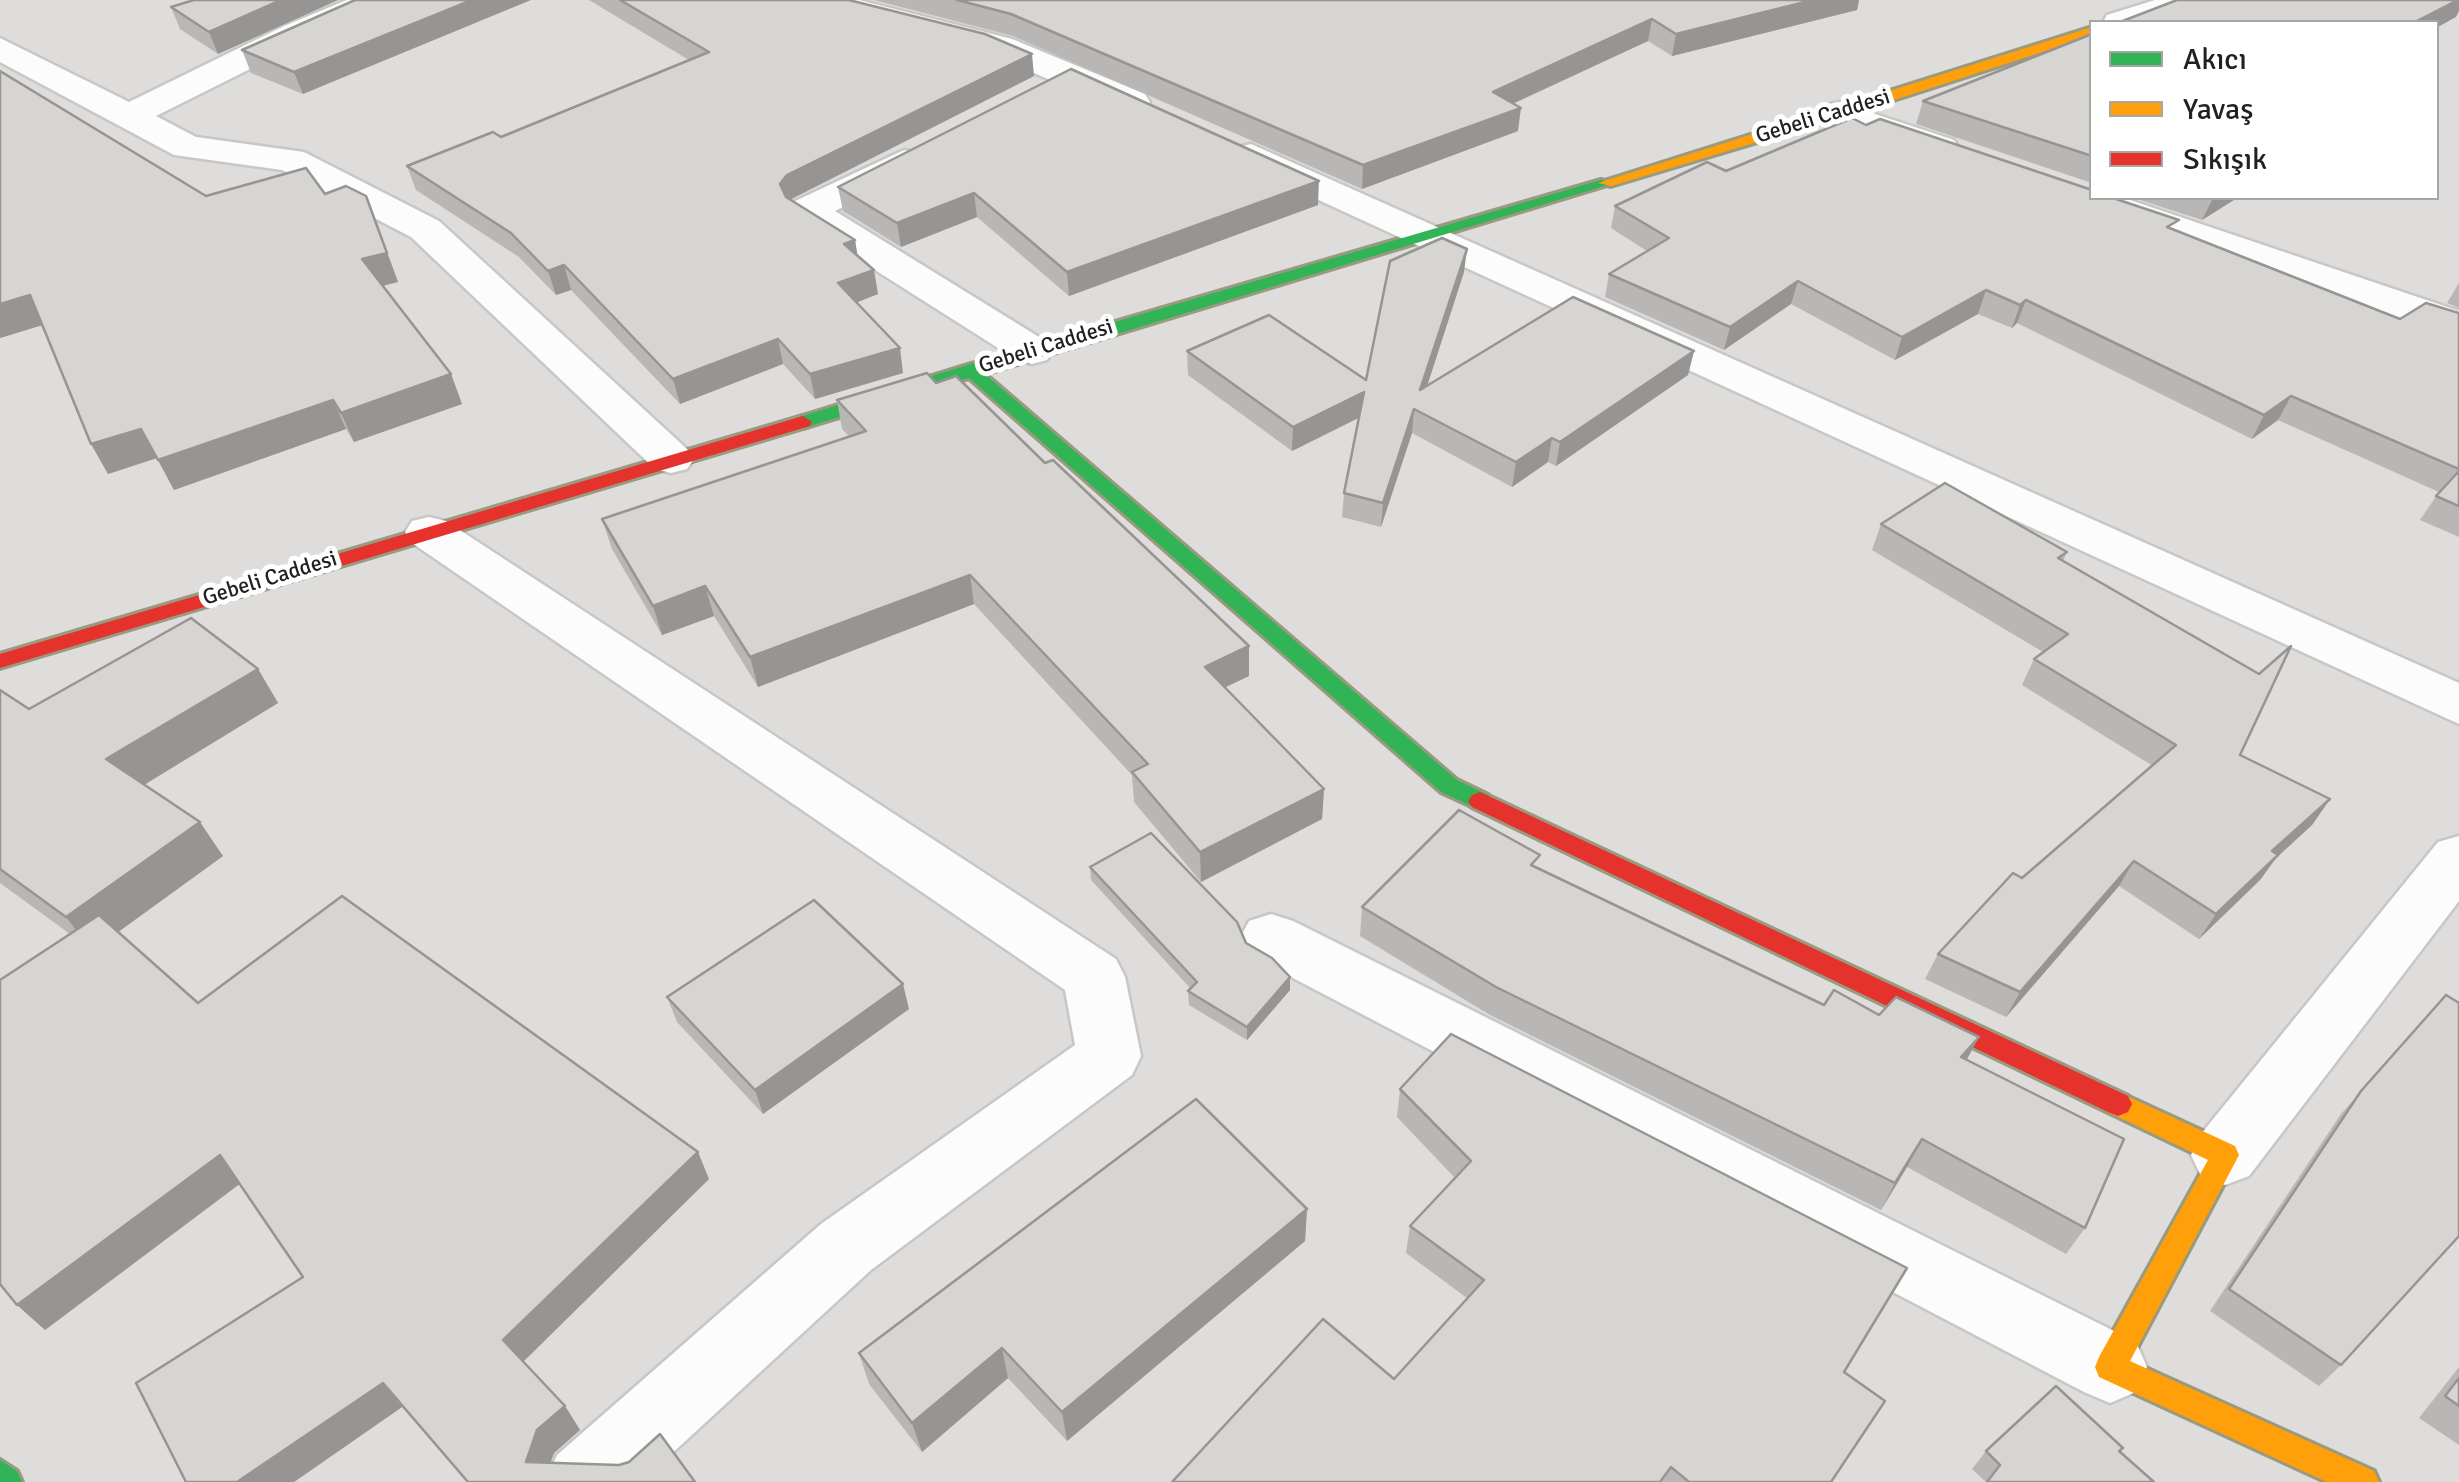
<!DOCTYPE html>
<meta charset="utf-8">
<style>
body{margin:0}
#map{position:relative;width:2459px;height:1482px;overflow:hidden;background:#efedea;font-family:Signika,sans-serif}
canvas{display:block}
.legend{position:absolute;left:2089px;top:20px;width:350px;height:180px;box-sizing:border-box;background:#fff;border:2px solid #a6a6a6;margin:0;padding:12px 18px;list-style:none;font-size:30px;color:#212121}
.legend li{display:flex;align-items:center;gap:20px;height:50px}
.legend b{width:50px;border:2px solid #a6a6a6}
</style>
<div id="map">
<canvas width="2459" height="1482"></canvas>
<ul class="legend">
<li><b style="height:12px;background:#30b455"></b>Akıcı</li>
<li><b style="height:12px;background:#ff9f0a"></b>Yavaş</li>
<li><b style="height:12px;background:#e5322d"></b>Sıkışık</li>
</ul>
</div>
<script>
const context = document.querySelector('canvas').getContext('2d');
context.lineJoin = 'round';
function paint(path, color) { context.fillStyle = color; context.fill(path, 'evenodd'); }
const toPath = rows => new Path2D(rows.map(r => 'M' + r).join(''));
function stroke(path, color, width, dash) { context.strokeStyle = color; context.lineWidth = width; context.lineCap = dash ? 'butt' : 'round'; context.setLineDash(dash || []); context.stroke(path); }
function write(font, color, halo, rows, align = 'center') {
  context.font = font + ' Signika,sans-serif'; context.lineWidth = 10; context.setLineDash([]); context.textBaseline = 'middle'; context.strokeStyle = halo; context.fillStyle = color; for (const [text, x, y, turn = 0] of rows) {
    context.save(); context.translate(x, y); context.rotate((+turn || 0) * Math.PI / 180); context.textAlign = isNaN(turn) ? turn : align; if (halo) context.strokeText(text, 0, 0); context.fillText(text, 0, 0); context.restore();
  }
}
paint(toPath([
 [0,0,2459,0,2459,1482,0,1482],
 [2092,22,2436,22,2436,198,2092,198]
]), '#dedddb');
const street = toPath([
 [347,0,391,0,386,7,308,40,156,116,196,137,304,152,439,221,687,449,694,459,687,469,671,473,655,469,411,237,282,170,174,155,0,62,0,38,129,102,284,26,347,0],
 [805,0,859,0,1012,39,1145,94,1150,102,1145,110,1132,113,1119,110,988,53,810,7,805,0],
 [2155,0,2204,0,2199,7,2151,22,2103,22,2107,15,2155,0],
 [1839,102,1954,140,1959,148,1954,156,1941,159,1826,121,1821,113,1826,105,1839,102],
 [1251,144,2459,683,2459,724,1238,163,1232,155,1238,147,1251,144],
 [904,150,917,153,923,161,917,169,835,211,1047,342,1054,351,1047,360,1032,364,1017,360,793,218,788,210,793,202,904,150],
 [2092,194,2092,198,2124,198,2459,311,2459,338,2088,211,2083,203,2092,194],
 [429,517,446,521,1116,959,1125,977,1141,1056,1132,1075,871,1270,641,1482,545,1482,557,1455,821,1224,1075,1045,1065,990,412,543,405,532,412,521,429,517],
 [2459,836,2459,901,2249,1176,2225,1185,2201,1176,2191,1155,2201,1134,2438,842,2459,836],
 [1271,914,1293,921,2136,1342,2147,1367,2136,1392,2110,1403,2084,1392,1249,955,1240,938,1249,921,1271,914]
]);
const fast = toPath([
 [1601,180,1614,183,985,374,1457,780,1488,795,1492,801,1488,807,1480,810,1441,792,969,378,810,426,803,428,794,422,796,418,964,366,1601,180],
 [0,1460,17,1471,22,1482,0,1482,0,1460]
]);
const slow = toPath([
 [2092,27,2092,36,1844,116,1611,186,1598,183,2092,27],
 [2118,1092,2235,1146,2239,1155,2130,1361,2374,1471,2379,1482,2327,1482,2099,1377,2095,1367,2099,1357,2208,1160,2108,1112,2104,1104,2108,1096,2118,1092]
]);
const jam = toPath([
 [803,416,812,422,810,426,0,668,0,654,803,416],
 [1480,792,2128,1096,2132,1104,2128,1112,2118,1116,2108,1112,1472,807,1468,801,1472,795,1480,792]
]);
stroke(street, '#c8c7c6', 5);
stroke(fast, '#9a9a80', 6);
stroke(slow, '#9a9a80', 6);
stroke(jam, '#9a9a80', 6);
paint(street, '#fdfcfc');
paint(fast, '#30b455');
paint(slow, '#ff9f0a');
paint(jam, '#e5322d');
paint(toPath([
 [338,0,218,54,180,29,171,7],
 [355,0,303,94,251,73,242,50],
 [589,0,849,0,1034,76,790,200,855,240,857,255,878,294,856,302,903,373,815,399,783,364,680,404,571,290,556,295,519,257,416,190,407,166,501,137,689,60],
 [874,0,1859,0,1857,10,1672,56,1648,41,1513,104,1518,131,1362,189,1013,36],
 [2092,34,2092,183,1916,124,1923,101],
 [1866,125,2174,230,2400,319,2459,313,2459,537,2420,520,2439,492,2278,420,2252,439,2017,323,2012,328,1978,314,1895,360,1791,304,1724,350,1605,297,1609,274,1647,251,1611,228,1615,206,1726,171],
 [838,187,1318,205,1069,296,977,217,901,247,843,211],
 [325,194,377,224,398,282,382,286,451,374,462,404,354,442,346,429,174,490,157,458,108,474,42,325,0,338,206,196],
 [2134,198,2237,198,2202,220],
 [1464,272,1427,386,1694,351,1688,375,1556,466,1548,462,1512,487,1412,433,1381,527,1342,517,1344,493,1359,418,1292,451,1188,375,1187,351,1366,380],
 [2459,283,2459,308,2447,303],
 [936,383,1045,463,1249,646,1249,676,1225,687,1324,789,1322,819,1201,882,1134,802,1132,775,974,604,758,687,714,616,662,635,612,549,602,519,849,436,842,429,837,400],
 [1881,524,2067,552,2063,561,2240,755,2330,799,2312,825,2276,858,2260,880,2199,939,2119,886,2006,1017,1925,979,1938,954,2022,878,2153,766,2022,685,2034,659,2043,652,1872,550],
 [258,669,278,703,144,785,223,856,118,932,198,1003,709,1179,523,1361,565,1406,580,1430,554,1453,550,1463,695,1482,467,1482,402,1407,294,1482,186,1482,303,1277,240,1184,45,1330,70,934,0,883,0,690,29,709],
 [1090,867,1246,943,1290,977,1290,990,1247,1040,1189,1005,1188,991,1191,989,1091,880],
 [1537,868,1824,1005,1879,1015,1967,1060,2085,1228,2066,1254,1907,1167,1881,1210,1490,1015,1360,936,1362,907],
 [2446,995,2341,1365,2319,1386,2210,1311,2341,1114],
 [667,997,909,1009,763,1114,677,1022],
 [1400,1089,1844,1372,1831,1482,1172,1482,1394,1379,1467,1298,1406,1253,1410,1226,1455,1178,1397,1117],
 [1307,1209,1305,1241,1067,1441,1008,1378,922,1452,869,1384,859,1353],
 [2459,1367,2459,1445,2419,1418],
 [1986,1451,2119,1451,2154,1482,1986,1482,1972,1469]
]), '#b9b7b5');
paint(toPath([
 [281,0,338,0,218,54,209,32],
 [472,0,531,0,303,94,294,72],
 [1813,0,1859,0,1857,10,1672,56,1676,34],
 [2459,0,2459,11,2456,17,2436,28,2436,22,2415,22],
 [1652,19,1648,41,1490,114,1493,92],
 [1032,54,1034,76,791,199,785,208,780,184,787,175],
 [1521,108,1518,131,1362,189,1363,165],
 [1319,181,1318,205,1069,296,1067,272],
 [974,193,977,217,901,247,897,223],
 [366,196,398,282,374,288,362,259],
 [2213,198,2237,198,2202,220],
 [855,240,859,264,844,244],
 [1467,249,1464,272,1418,414,1420,390],
 [564,265,571,290,556,295,548,271],
 [874,270,878,294,843,308,838,283],
 [1798,281,1791,304,1724,350,1730,327],
 [1986,290,1978,314,1895,360,1902,337],
 [30,295,46,324,0,338,0,304],
 [2026,300,2017,323,2012,328,2020,305],
 [778,339,783,364,680,404,673,379],
 [900,348,903,373,815,399,810,374],
 [1694,351,1688,375,1556,466,1560,442],
 [451,374,462,404,354,442,341,413],
 [1364,392,1362,416,1292,451,1293,427],
 [2291,396,2278,420,2252,439,2264,415],
 [333,400,346,429,174,490,158,460],
 [1414,409,1412,433,1381,527,1383,503],
 [141,429,157,458,108,474,91,444],
 [1552,438,1548,462,1512,487,1516,462],
 [970,575,974,604,758,687,750,657],
 [705,586,714,616,662,635,653,606],
 [1249,646,1249,676,1205,697,1205,667],
 [258,669,278,703,129,794,106,759],
 [1324,789,1322,819,1201,882,1200,852],
 [2330,799,2312,825,2276,858,2260,880,2199,939,2216,914,2272,851],
 [200,822,223,856,92,951,66,917],
 [2134,861,2119,886,2006,1017,2020,992],
 [1290,977,1290,990,1247,1040,1247,1027],
 [903,984,909,1009,763,1114,755,1090],
 [1979,1037,1964,1065,1961,1057],
 [1922,1139,1907,1167,1881,1210,1895,1183],
 [698,1152,709,1179,520,1365,503,1340],
 [220,1155,242,1182,45,1330,17,1305],
 [1307,1209,1305,1241,1067,1441,1062,1412],
 [1002,1348,1008,1378,922,1452,912,1423],
 [383,1383,402,1407,294,1482,237,1482],
 [565,1406,580,1430,554,1453,544,1482,526,1462,537,1430]
]), '#969593');
const building = toPath([
 [194,0,281,0,209,32,171,7,194,0],
 [355,0,472,0,294,72,242,50,355,0],
 [620,0,849,0,985,34,1032,54,787,175,780,184,786,197,855,240,844,244,874,270,838,283,900,348,810,374,778,339,673,379,564,265,548,271,511,233,407,166,493,132,501,137,709,52,620,0],
 [957,0,1813,0,1676,34,1652,19,1493,92,1521,108,1363,165,1011,14,957,0],
 [2177,0,2458,0,2415,22,2120,22,2177,0],
 [2092,34,2092,156,1923,101,2092,34],
 [1071,69,1319,181,1067,272,974,193,897,223,838,187,1071,69],
 [0,71,206,196,306,168,325,194,346,186,366,196,387,253,362,259,451,374,341,413,333,400,158,460,141,429,91,444,30,295,0,304,0,71],
 [1852,118,1866,125,1880,119,2092,190,2092,198,2113,198,2179,220,2167,227,2400,319,2426,303,2459,313,2459,469,2291,396,2264,415,2026,300,2020,305,1986,290,1902,337,1798,281,1730,327,1609,274,1669,238,1615,206,1707,162,1726,171,1852,118],
 [1442,238,1467,249,1420,390,1573,297,1694,351,1560,442,1552,438,1516,462,1414,409,1383,503,1344,493,1364,392,1293,427,1187,351,1269,315,1366,380,1390,261,1442,238],
 [927,373,936,383,956,376,1045,463,1053,460,1249,646,1205,667,1324,789,1200,852,1132,772,1148,764,970,575,750,657,705,586,653,606,602,519,866,431,837,400,927,373],
 [2459,471,2459,506,2436,496,2459,471],
 [1945,483,2067,552,2058,558,2259,674,2291,646,2240,755,2330,799,2272,851,2278,855,2216,914,2134,861,2020,992,1938,954,2013,873,2022,878,2176,745,2034,659,2068,634,1881,524,1945,483],
 [191,618,258,669,106,759,200,822,66,917,0,869,0,690,29,709,191,618],
 [1459,810,1540,855,1531,865,1824,1005,1834,990,1879,1015,1896,997,1979,1037,1961,1057,2124,1139,2085,1228,1922,1139,1895,1183,1496,987,1362,907,1459,810],
 [1151,833,1237,922,1246,943,1272,958,1290,977,1247,1027,1188,991,1197,982,1090,867,1151,833],
 [342,896,698,1152,503,1340,565,1406,537,1430,526,1462,619,1465,629,1462,660,1434,695,1482,468,1482,383,1383,237,1482,186,1482,136,1383,303,1277,220,1155,17,1305,0,1284,0,980,99,915,198,1003,342,896],
 [814,900,903,984,755,1090,667,997,814,900],
 [2446,995,2459,1003,2459,1236,2341,1365,2229,1289,2361,1091,2446,995],
 [1451,1034,1907,1268,1844,1372,1885,1401,1831,1482,1689,1482,1671,1467,1660,1482,1172,1482,1323,1319,1394,1379,1484,1280,1410,1226,1471,1161,1400,1089,1451,1034],
 [1196,1099,1307,1209,1062,1412,1002,1348,912,1423,859,1353,1196,1099],
 [2459,1378,2459,1406,2445,1396,2459,1378],
 [2056,1386,2123,1448,2119,1451,2154,1482,1987,1482,2000,1465,1986,1451,2056,1386]
]);
paint(building, '#d7d5d2');
stroke(building, '#969593', 2.5);
write('22px', '#212121', '#fff', [
 ["Gebeli Caddesi",1823,117,-17],
 ["Gebeli Caddesi",1046,347,-17],
 ["Gebeli Caddesi",270,579,-17]
]);
</script>
